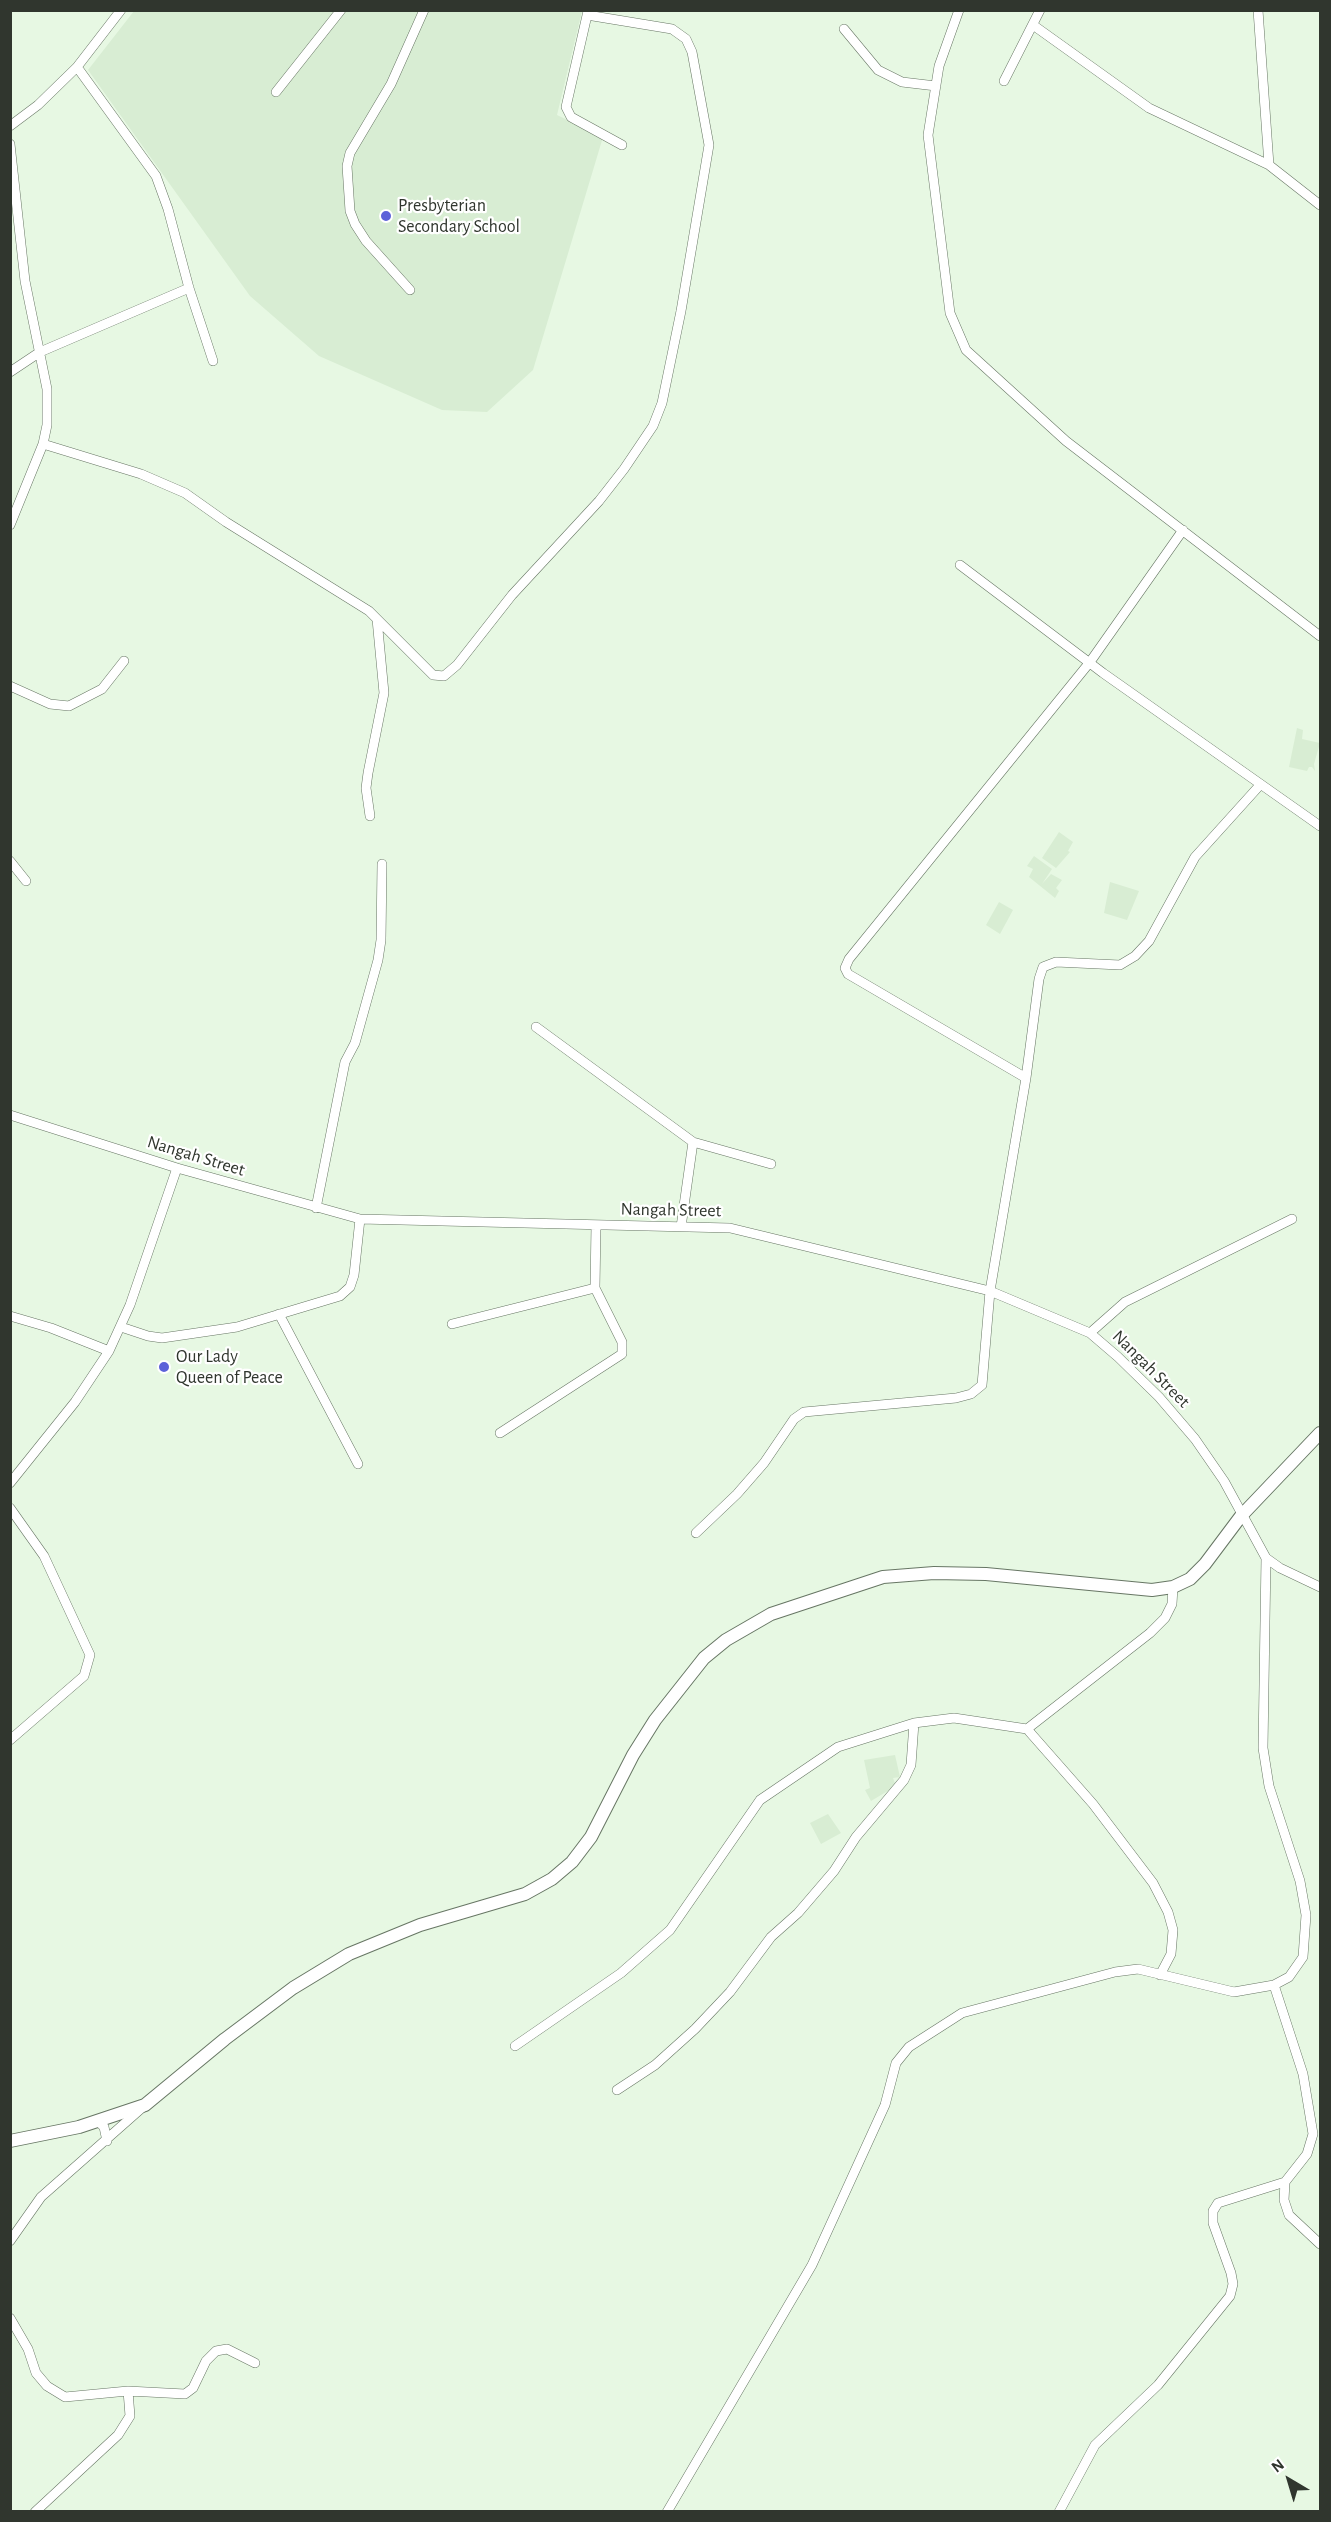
<!DOCTYPE html>
<style>
body{margin:0}
#map{position:relative;width:1331px;height:2522px;overflow:hidden;background:#e7f8e3;font-family:"Alegreya Sans",sans-serif}
canvas{display:block}
.frame{position:absolute;inset:0;border:12px solid #30362e;pointer-events:none}
.north{position:absolute;left:1259px;top:2450px;width:60px;height:60px;-webkit-text-stroke:4px #fff;paint-order:stroke;rotate:322deg;font-size:16px;font-weight:700;line-height:24px;text-align:center;color:#30362e}
.north::after{content:'';display:block;margin:auto;width:21px;height:27px;background:#30362e;clip-path:polygon(50% 0,100% 100%,50% 72%,0 100%)}
</style>
<div id="map">
<canvas width="1331" height="2522"></canvas>
<div class="frame"></div>
<div class="north">N</div>
</div>
<script>
const context = document.querySelector('canvas').getContext('2d');
context.lineJoin = 'round';
function paint(path, color) { context.fillStyle = color; context.fill(path, 'evenodd'); }
const toPath = rows => new Path2D(rows.map(r => 'M' + r).join(''));
function stroke(path, color, width, dash) { context.strokeStyle = color; context.lineWidth = width; context.lineCap = dash ? 'butt' : 'round'; context.setLineDash(dash || []); context.stroke(path); }
function write(font, color, halo, rows, align = 'center') {
  context.font = font + ' "Alegreya Sans",sans-serif'; context.lineWidth = 4.5; context.setLineDash([]); context.textBaseline = 'middle'; context.strokeStyle = halo; context.fillStyle = color; for (const [text, x, y, turn = 0] of rows) {
    context.save(); context.translate(x, y); context.rotate((+turn || 0) * Math.PI / 180); context.textAlign = isNaN(turn) ? turn : align; if (halo) context.strokeText(text, 0, 0); context.fillText(text, 0, 0); context.restore();
  }
}
paint(toPath([
 [134,11,582,11,557,115,603,137,533,370,487,412,442,410,319,356,250,296,88,70],
 [1297,728,1303,730,1302,739,1320,743,1314,764,1315,771,1312,767,1309,767,1307,771,1289,767],
 [1059,832,1073,842,1068,851,1070,852,1056,868,1042,858],
 [1034,856,1052,869,1042,884,1051,874,1062,880,1056,888,1059,891,1055,898,1029,877,1033,869,1027,866],
 [1110,882,1139,891,1127,920,1104,913],
 [999,902,1013,910,1000,934,986,925],
 [895,1755,900,1777,893,1778,896,1786,871,1801,865,1790,870,1788,864,1760],
 [828,1814,841,1833,821,1844,810,1823]
]), '#d8edd3');
const minor = toPath([
 [959,10,939,66,928,135,950,313,966,350,1066,441,1320,636],
 [1258,10,1269,165],
 [588,11,566,107,571,117,622,145],
 [1033,25,1149,108,1269,165,1320,205],
 [844,29,878,70,902,82,936,86],
 [77,67,156,176,168,209,189,288,213,361],
 [1004,81,1040,10],
 [276,92,341,10],
 [10,126,38,105,77,67,121,10],
 [10,144,25,281,47,389,47,425,43,444,10,525],
 [410,290,366,241,355,224,350,211,347,166,350,153,391,84,424,10],
 [10,372,40,352,189,288],
 [43,444,141,474,185,493,226,522,369,611,433,675,444,676,457,665,512,595,599,501,624,469,653,426,662,403,681,311,709,145,692,52,686,39,672,29,587,15],
 [960,565,1103,673,1320,826],
 [10,686,50,704,69,706,102,689,124,661],
 [370,816,366,788,368,773,384,693,377,619],
 [10,861,26,881],
 [536,1027,693,1142,771,1164],
 [1026,1078,848,974,845,968,849,959,1090,662,1183,530],
 [10,1115,177,1168,360,1219,730,1228,990,1291,1090,1333,1118,1357,1159,1397,1195,1439,1224,1481,1266,1558,1280,1568,1320,1587],
 [316,1208,345,1062,355,1043,378,960,381,940,382,864],
 [681,1227,693,1142],
 [279,1314,358,1464],
 [10,1316,51,1328,109,1351],
 [452,1324,595,1288],
 [121,1327,148,1336,162,1338,237,1327,340,1296,350,1287,354,1275,360,1219],
 [1090,1333,1125,1302,1292,1219],
 [500,1433,622,1354,622,1342,595,1288,596,1225],
 [10,1483,75,1402,109,1351,130,1305,177,1168],
 [10,1508,44,1556,90,1655,84,1676,10,1740],
 [696,1533,737,1494,764,1463,794,1419,804,1412,956,1398,971,1394,982,1385,990,1291,1026,1078,1039,979,1043,967,1056,962,1120,965,1135,956,1149,941,1195,857,1260,785],
 [1027,1729,1150,1633,1165,1618,1172,1604,1173,1587],
 [1274,1985,1303,2074,1313,2134,1307,2154,1285,2182,1284,2200,1289,2215,1320,2244],
 [515,2046,621,1973,670,1930,760,1800,838,1747,914,1723],
 [617,2090,655,2065,695,2029,730,1992,771,1937,798,1913,834,1871,856,1837,904,1780,911,1765,914,1723,954,1718,1027,1729,1093,1804,1153,1883,1168,1912,1173,1930,1171,1954,1160,1975],
 [98,2121,104,2127,107,2141],
 [10,2241,41,2197,143,2107],
 [10,2318,28,2349,36,2373,47,2386,65,2397,128,2391,185,2394,193,2388,206,2361,216,2351,227,2349,255,2363],
 [35,2512,118,2435,130,2416,128,2391],
 [667,2512,812,2265,885,2105,896,2063,909,2047,962,2013,1115,1972,1138,1969,1234,1992,1274,1985,1289,1977,1303,1957,1306,1915,1300,1881,1269,1786,1263,1748,1266,1558],
 [1059,2512,1095,2445,1158,2385,1230,2296,1233,2284,1231,2273,1213,2223,1213,2211,1218,2203,1285,2182]
]);
const tertiary = toPath([
 [10,2141,79,2127,145,2105,225,2039,293,1988,349,1954,420,1925,525,1894,552,1879,572,1862,591,1837,633,1755,655,1720,704,1658,726,1640,771,1614,883,1577,934,1573,986,1574,1152,1590,1173,1587,1190,1579,1205,1564,1241,1516,1320,1433]
]);
stroke(minor, '#677664', 10);
stroke(tertiary, '#677664', 14);
stroke(minor, '#fff', 9);
stroke(tertiary, '#fff', 12);
for (const [x, y, r, color] of [
 [386,216,6,"#5c61d9"],
 [164,1367,6,"#5c61d9"]
]) { const dot = new Path2D(); dot.arc(x, y, r, 0, 2 * Math.PI); context.fillStyle = color; context.fill(dot); stroke(dot, '#fff', 2); }
write('18px', '#30362e', '#fff', [
 ["Presbyterian",398,206],
 ["Secondary School",398,227],
 ["Our Lady",176,1357],
 ["Queen of Peace",176,1378]
], 'left');
write('18px', '#30362e', '#fff', [
 ["Nangah Street",196,1156,17],
 ["Nangah Street",671,1210,1],
 ["Nangah Street",1151,1369,45]
]);
</script>
